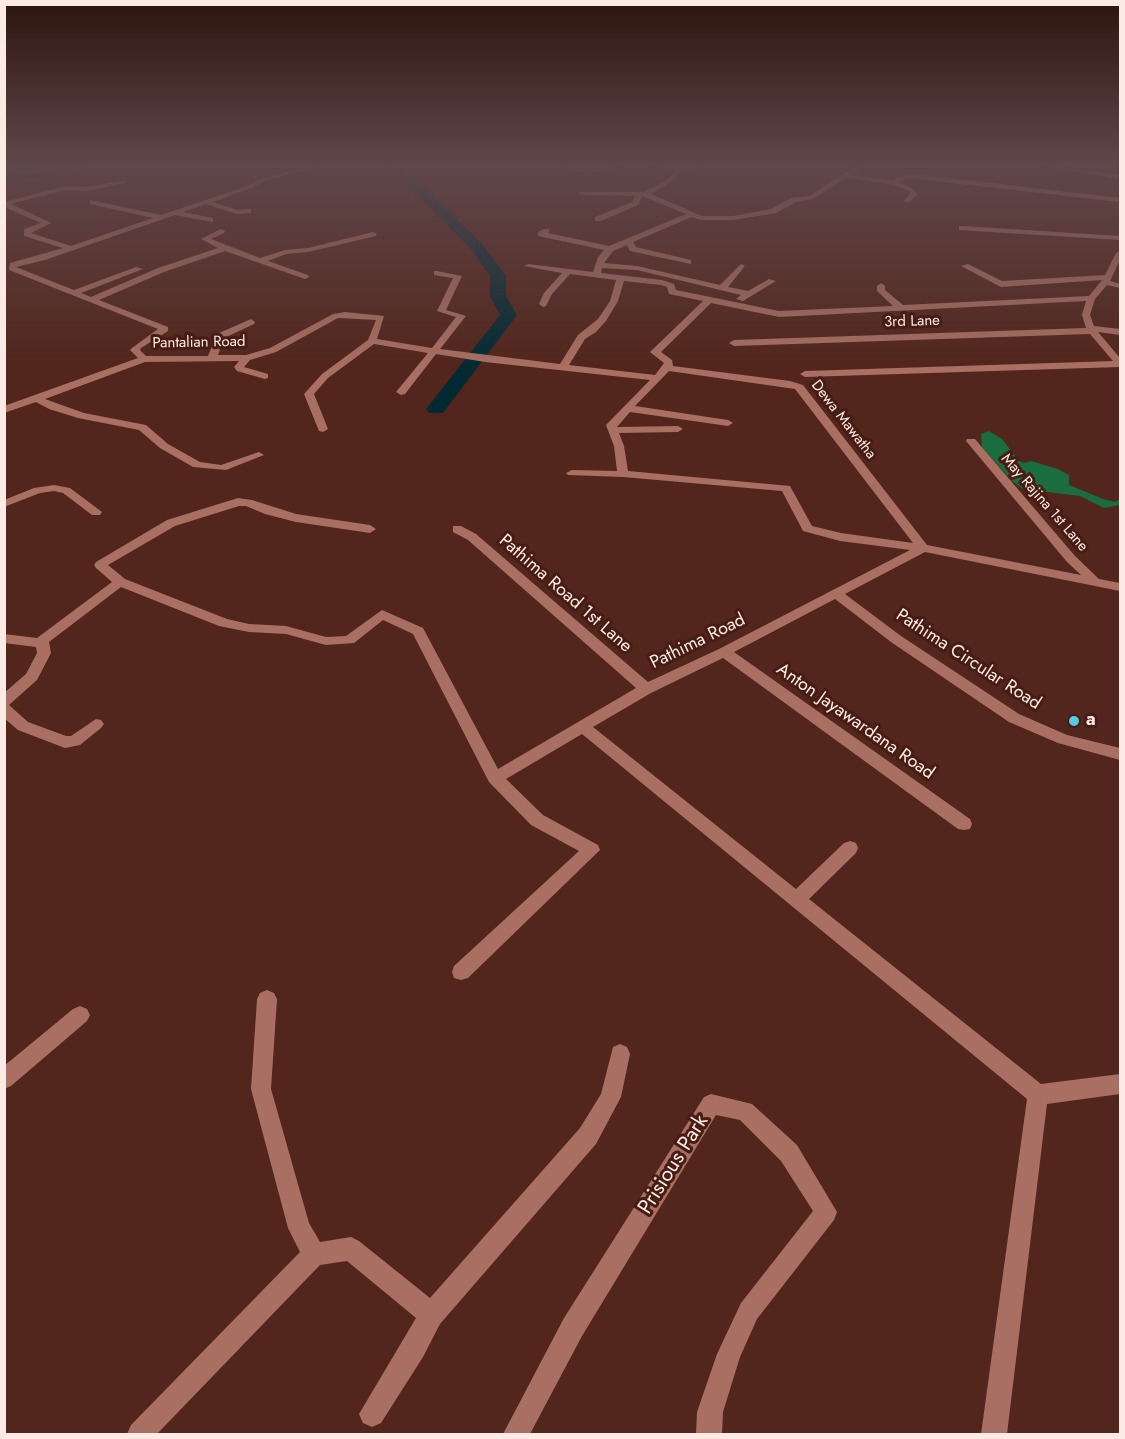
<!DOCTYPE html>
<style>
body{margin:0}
#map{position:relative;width:1125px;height:1439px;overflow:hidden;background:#52261c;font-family:Jost,sans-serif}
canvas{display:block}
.frame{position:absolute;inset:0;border:6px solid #fceae5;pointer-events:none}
</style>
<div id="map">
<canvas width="1125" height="1439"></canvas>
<div class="frame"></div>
</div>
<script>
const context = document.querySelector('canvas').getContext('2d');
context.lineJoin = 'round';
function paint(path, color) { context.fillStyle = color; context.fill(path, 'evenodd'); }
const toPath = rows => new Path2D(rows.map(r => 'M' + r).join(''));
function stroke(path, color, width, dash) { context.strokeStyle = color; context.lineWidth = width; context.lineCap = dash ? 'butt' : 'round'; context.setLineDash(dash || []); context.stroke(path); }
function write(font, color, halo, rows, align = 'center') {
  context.font = font + ' Jost,sans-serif'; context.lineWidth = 6; context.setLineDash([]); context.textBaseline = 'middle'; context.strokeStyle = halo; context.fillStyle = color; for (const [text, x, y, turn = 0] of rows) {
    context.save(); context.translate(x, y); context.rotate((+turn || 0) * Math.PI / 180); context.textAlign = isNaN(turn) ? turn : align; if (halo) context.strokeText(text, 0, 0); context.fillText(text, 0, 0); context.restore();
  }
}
paint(toPath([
 [5,165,100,165,18,176,14,170],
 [989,431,1002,439,1019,461,1024,463,1031,461,1058,469,1069,475,1069,485,1103,499,1115,502,1120,499,1120,505,1104,508,1080,496,1023,489,1012,481,982,447,981,434]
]), '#196d3f');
paint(toPath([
 [66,169,69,173,4,181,4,177,66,169]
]), '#032a32');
paint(toPath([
 [376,165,392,165,407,173,425,187,482,244,506,276,506,296,517,315,443,413,429,413,426,409,500,315,490,296,490,276,472,250,415,193,376,165]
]), '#032a32');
paint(toPath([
 [311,165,324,165,267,180,254,187,213,202,237,210,251,209,251,213,237,214,206,204,183,212,213,218,213,222,175,215,45,260,16,267,74,290,136,267,143,269,81,293,91,297,158,268,218,248,201,239,221,229,225,231,224,233,211,239,260,258,285,250,308,248,373,232,377,234,376,236,308,252,286,254,268,261,308,275,309,277,305,279,225,251,164,272,99,300,168,327,168,331,141,348,140,350,146,356,208,356,217,334,251,319,255,322,254,324,224,338,218,355,246,355,270,348,333,314,345,312,384,316,377,339,432,348,456,317,437,311,453,278,434,275,434,271,437,271,462,276,446,310,466,316,440,349,560,364,578,335,598,319,610,301,616,280,570,274,552,294,546,306,543,307,539,304,544,293,562,273,524,266,528,264,593,272,598,257,604,250,538,236,538,232,544,229,550,229,548,233,609,246,686,214,642,196,638,205,601,221,595,221,595,217,632,202,635,196,580,195,578,192,644,192,667,180,676,170,641,165,715,165,683,170,671,182,651,194,702,216,733,216,771,209,791,198,809,196,857,165,865,165,852,175,892,180,907,174,916,174,1120,198,1120,202,908,178,899,182,913,189,918,194,908,203,904,201,910,194,909,191,891,184,846,178,813,199,796,202,776,213,733,220,701,220,692,217,633,242,636,247,691,260,691,264,630,251,627,245,613,251,604,263,637,266,720,285,741,264,745,266,728,287,748,291,769,279,776,281,743,301,736,299,741,295,637,270,602,268,601,273,662,280,674,284,676,290,779,311,893,306,877,291,877,286,881,283,885,286,885,290,903,305,1089,296,1102,280,1001,287,961,266,968,264,1002,281,1105,275,1116,253,1120,251,1120,260,1110,281,1120,284,1120,288,1107,285,1095,299,1090,315,1094,326,1120,329,1120,335,1098,332,1120,358,1120,367,805,377,800,374,805,371,1113,361,1090,334,734,346,729,343,734,340,1086,328,1082,315,1086,301,779,317,711,303,661,352,672,360,673,366,790,381,803,385,927,545,1081,575,1067,562,966,441,967,439,975,439,1075,556,1099,579,1120,583,1120,591,925,552,845,594,901,636,1019,714,1067,735,1120,748,1120,760,1058,743,1009,722,891,642,835,599,734,652,970,819,972,824,970,829,964,830,958,829,723,658,651,693,593,727,796,889,844,843,850,841,856,843,858,848,856,853,809,899,1041,1084,1120,1074,1120,1094,1047,1104,1007,1434,981,1434,1027,1099,582,734,506,779,543,815,598,845,600,850,468,978,461,980,454,978,452,972,454,966,579,851,531,825,489,782,413,634,383,620,354,643,326,645,286,634,249,632,219,626,121,587,49,642,51,653,37,680,9,705,28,722,66,736,71,736,96,719,101,720,104,724,101,728,80,745,65,748,18,730,4,718,4,693,26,674,37,653,36,647,4,643,4,634,37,638,112,582,96,568,94,565,96,562,167,520,238,498,252,500,296,514,370,525,376,529,370,533,296,522,265,514,246,506,239,506,175,526,108,565,125,579,227,619,249,624,286,626,326,637,346,636,382,610,423,628,498,769,636,688,468,540,453,532,453,526,461,526,476,534,648,682,719,649,910,550,840,541,803,531,782,491,623,477,568,475,566,473,572,470,617,471,614,446,606,425,650,380,485,362,436,354,405,394,401,395,396,392,428,353,374,344,328,378,314,394,328,429,323,432,319,431,304,394,322,374,368,340,376,320,338,318,276,352,250,360,244,367,268,374,268,378,265,379,237,371,234,367,239,361,145,362,45,399,84,413,146,425,168,444,200,462,221,465,259,452,264,455,226,470,193,467,160,448,139,430,78,418,49,409,36,402,4,413,4,406,138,358,130,350,132,348,158,329,9,270,10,263,63,248,24,236,24,229,41,223,4,207,4,202,66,186,87,187,127,180,125,183,87,191,66,190,11,204,51,223,31,233,71,246,153,218,90,204,90,200,161,215,250,185,263,178,311,165],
 [624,281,661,285,667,287,669,294,703,301,650,352,664,363,655,375,569,365,585,339,596,332,606,321,618,301,624,281],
 [669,371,795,389,913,543,841,533,812,526,790,486,628,471,624,446,619,433,678,432,683,429,678,426,617,427,630,412,728,426,733,423,728,420,635,406,669,371],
 [553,165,567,165,587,170,610,165,625,165,587,174,553,165],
 [1036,165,1056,165,1120,175,1120,179,1036,165],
 [962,226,1120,236,1120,240,959,230,959,226,962,226],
 [54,485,70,488,102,512,100,515,92,515,63,493,54,491,40,493,4,507,4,500,34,488,54,485],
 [267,990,274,993,277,999,271,1089,309,1223,320,1242,351,1237,359,1241,430,1298,580,1128,601,1094,613,1047,620,1044,627,1047,630,1054,621,1097,596,1144,440,1324,423,1357,381,1423,372,1427,363,1423,359,1414,416,1318,347,1261,320,1265,157,1434,127,1434,131,1425,300,1252,288,1228,251,1089,257,999,260,993,267,990],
 [80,1006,87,1009,90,1015,87,1021,11,1086,4,1089,4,1066,73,1009,80,1006],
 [711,1094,752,1104,797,1145,837,1212,834,1220,757,1319,740,1357,723,1412,722,1434,696,1434,697,1412,717,1354,741,1303,813,1211,781,1161,740,1120,716,1115,582,1336,530,1434,503,1434,564,1318,704,1097,711,1094]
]), '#a86f62');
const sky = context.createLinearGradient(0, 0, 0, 367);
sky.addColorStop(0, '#2d150f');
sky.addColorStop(0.45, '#60474b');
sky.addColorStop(1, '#60474b00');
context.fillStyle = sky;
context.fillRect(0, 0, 1125, 367);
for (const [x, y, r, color] of [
 [1074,721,6,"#57c9e1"]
]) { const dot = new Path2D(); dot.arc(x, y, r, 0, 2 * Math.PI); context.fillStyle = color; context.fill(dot); stroke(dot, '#471c12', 2); }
write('15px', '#fceae5', '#471c12', [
 ["3rd Lane",912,322,-2],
 ["Pantalian Road",199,343,-1],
 ["Dewa Mawatha",843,420,52],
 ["May Rajina 1st Lane",1044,503,49]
]);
write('18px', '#fceae5', '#471c12', [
 ["Pathima Road 1st Lane",565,594,41],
 ["Pathima Road",698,642,-26],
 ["Pathima Circular Road",968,660,33],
 ["Anton Jayawardana Road",855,722,35]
]);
write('bold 18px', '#fceae5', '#471c12', [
 ["a",1086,721]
], 'left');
write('21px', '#fceae5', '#471c12', [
 ["Prisious Park",674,1165,-58]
]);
</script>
